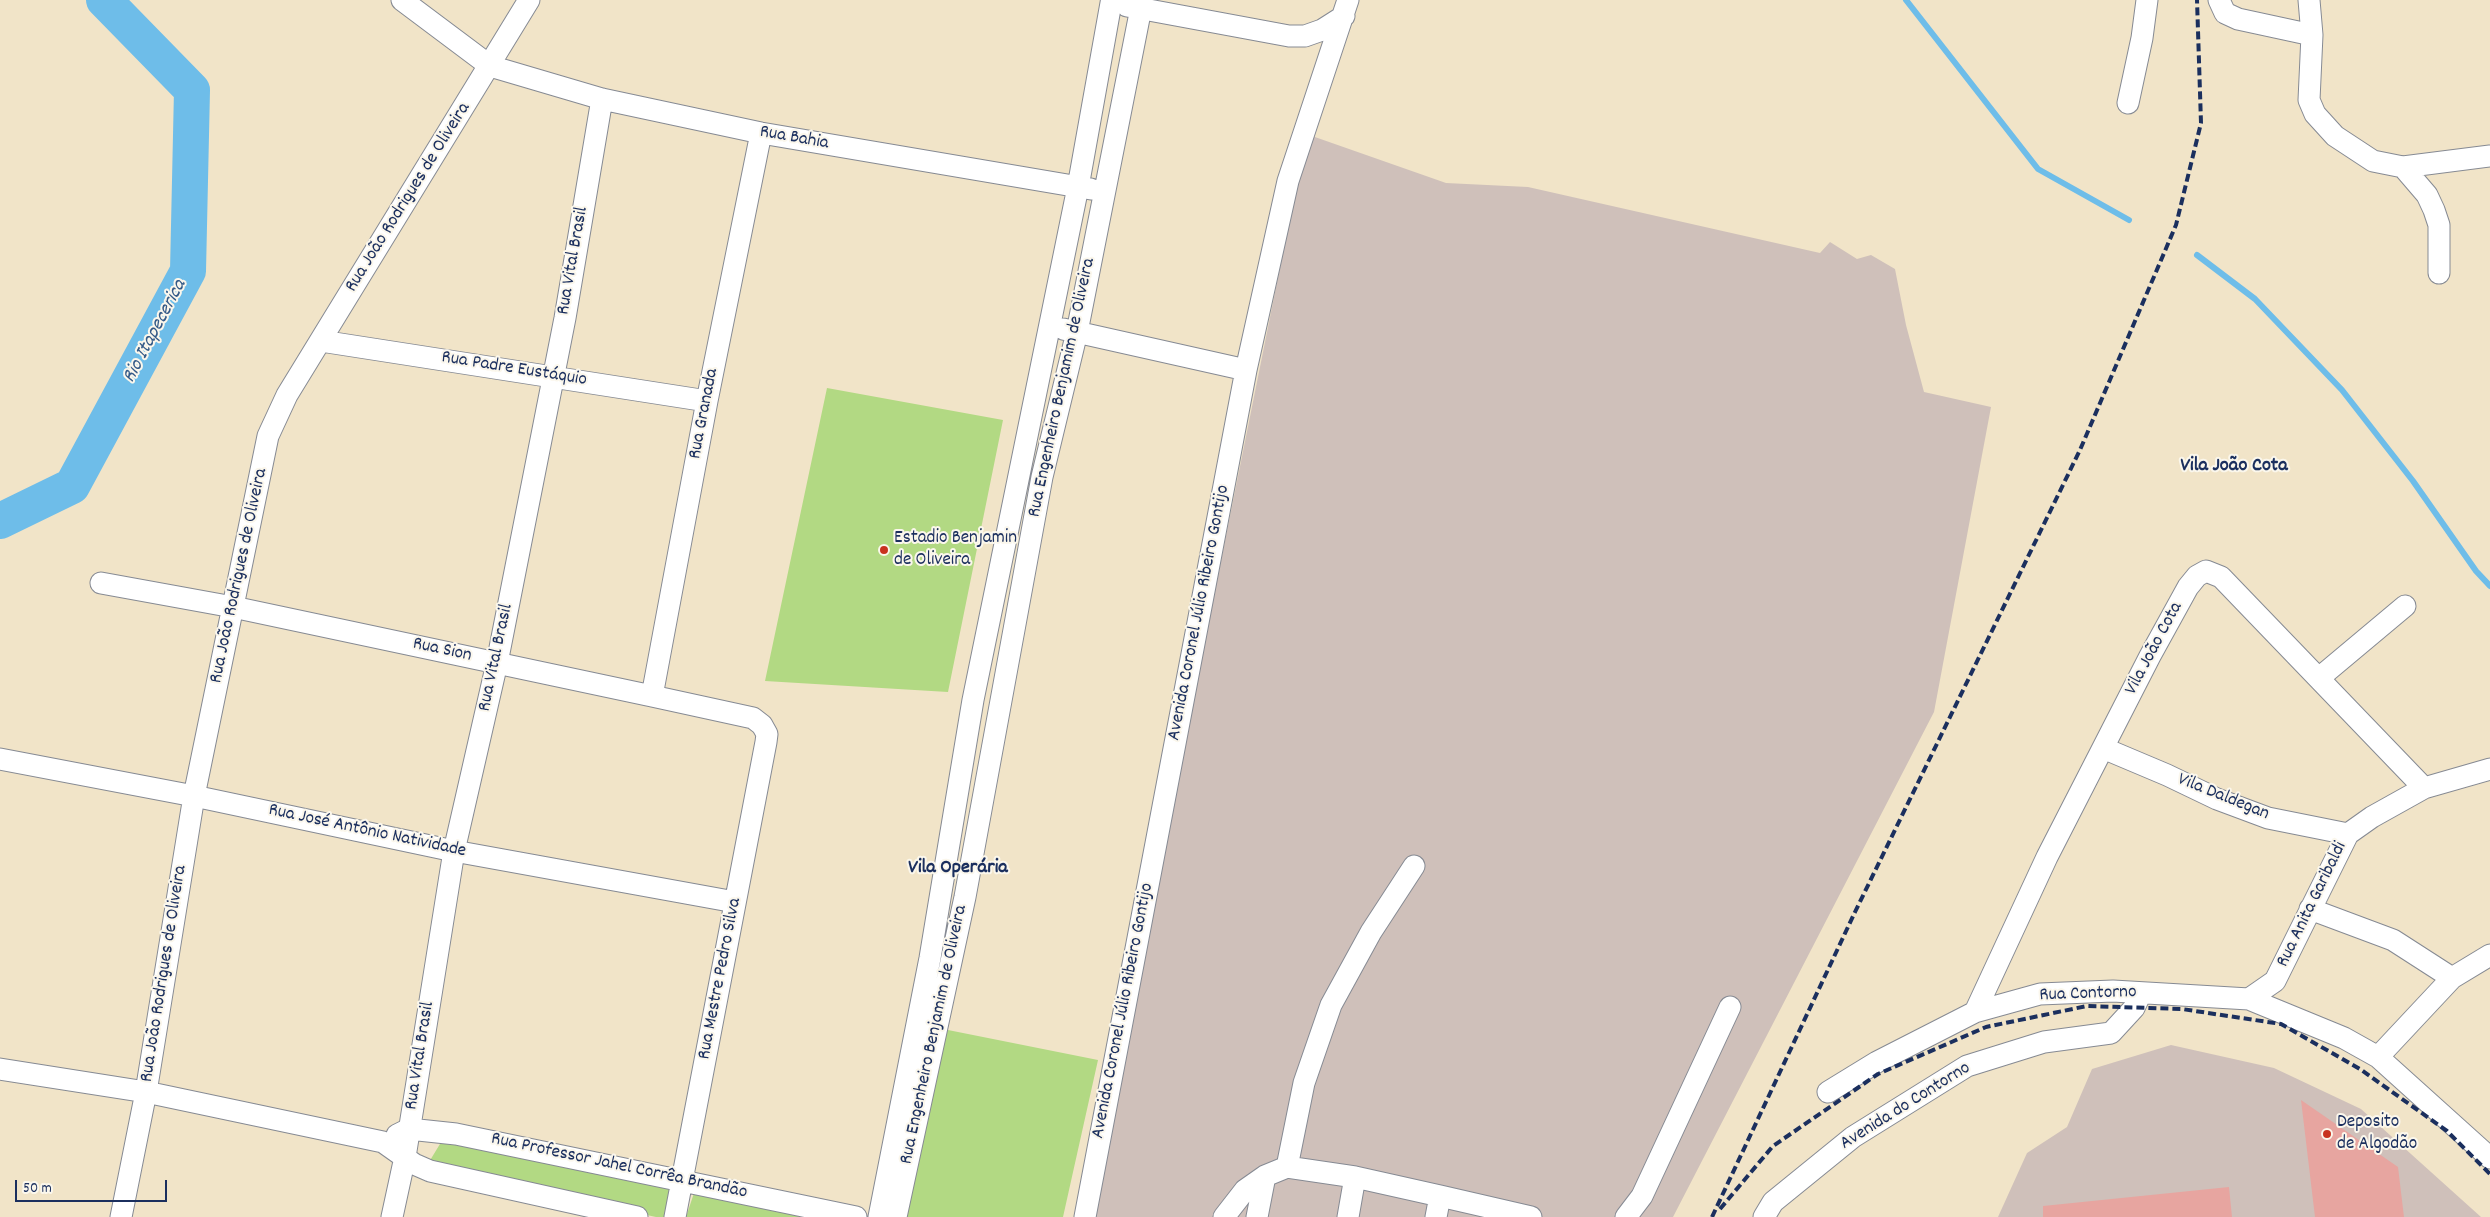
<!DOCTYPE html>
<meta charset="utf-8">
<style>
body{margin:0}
#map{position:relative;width:2490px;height:1217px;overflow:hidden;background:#f1e4c8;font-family:Dekko,sans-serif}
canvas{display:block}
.scale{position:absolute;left:15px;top:1180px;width:152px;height:22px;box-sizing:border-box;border:2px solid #1b2f5e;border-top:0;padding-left:6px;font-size:15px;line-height:18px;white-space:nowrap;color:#1b2f5e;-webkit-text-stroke:4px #fbf7ec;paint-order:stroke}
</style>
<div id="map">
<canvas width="2490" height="1217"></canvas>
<div class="scale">50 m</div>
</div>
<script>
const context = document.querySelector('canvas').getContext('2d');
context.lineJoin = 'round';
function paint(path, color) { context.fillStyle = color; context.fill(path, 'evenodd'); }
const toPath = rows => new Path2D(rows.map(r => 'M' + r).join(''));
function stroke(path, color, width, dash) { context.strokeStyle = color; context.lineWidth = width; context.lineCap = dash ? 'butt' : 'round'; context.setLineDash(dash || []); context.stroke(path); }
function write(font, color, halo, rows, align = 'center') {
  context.font = font + ' Dekko,sans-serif'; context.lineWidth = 4; context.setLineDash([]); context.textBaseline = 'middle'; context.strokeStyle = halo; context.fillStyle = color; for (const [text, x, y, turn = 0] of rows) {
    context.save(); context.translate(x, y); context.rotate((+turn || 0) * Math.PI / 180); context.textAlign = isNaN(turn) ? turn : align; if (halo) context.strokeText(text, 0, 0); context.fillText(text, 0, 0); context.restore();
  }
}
paint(toPath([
 [1312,136,1446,183,1528,187,1820,253,1830,242,1857,259,1871,255,1895,269,1906,325,1924,392,1991,407,1934,712,1673,1217,1089,1217,1296,188],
 [2171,1045,2274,1068,2361,1109,2481,1217,1998,1217,2027,1153,2067,1127,2092,1069]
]), '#cfc0ba');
paint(toPath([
 [827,388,1003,420,948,692,765,681],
 [943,1029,1098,1060,1063,1217,904,1217],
 [443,1139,676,1187,669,1217,656,1217,426,1167],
 [695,1190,829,1217,686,1217]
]), '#b2d983');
stroke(toPath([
 [1906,0,2038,169,2129,220],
 [2197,255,2255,299,2342,390,2413,481,2476,571,2490,586]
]), '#6ebde9', 6);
stroke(toPath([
 [0,521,72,486,188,271,192,90,104,0]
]), '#6ebde9', 36);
paint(toPath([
 [2301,1100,2398,1167,2404,1217,2315,1217],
 [2229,1187,2232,1217,2043,1217,2043,1206]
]), '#e7a5a0');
const minor = toPath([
 [402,0,490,66,602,99,761,133,1091,189],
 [2219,0,2225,13,2238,19,2312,35],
 [2309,0,2312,35,2309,100,2315,114,2335,136,2373,161,2403,167,2490,156],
 [1127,6,1289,36,1305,36,1322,30,1344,16],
 [2128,103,2142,38,2147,0],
 [2403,167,2427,195,2434,210,2439,225,2439,273],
 [1063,329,1246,370],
 [321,341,707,401],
 [101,583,233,607,652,696,753,718,762,725,767,734,766,742,675,1217],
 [2319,678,2405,606],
 [652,696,707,401,761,133],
 [2103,748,2167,775,2217,799,2268,818,2348,834],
 [0,759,194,796,454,851,735,902],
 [2310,909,2393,940,2452,978],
 [2249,999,2275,981,2348,834,2372,817,2424,788,2490,769],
 [1975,1012,2047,857,2150,656,2188,587,2197,576,2206,571,2221,577,2424,788],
 [2378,1057,2490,1158],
 [0,1069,146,1092,383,1142,414,1164,430,1171,637,1217],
 [1828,1092,1877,1062,1975,1012,2040,994,2113,991,2249,999,2344,1038,2378,1057,2452,978,2490,955],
 [397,1135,409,1129,456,1134,856,1217],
 [1287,1167,1304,1083,1331,1005,1371,932,1414,866],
 [1440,1196,1531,1217],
 [121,1217,146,1092,194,796,268,436,287,395,529,0],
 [392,1217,405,1157,454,851,497,663,565,318,602,99],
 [879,1217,930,958,973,700,1078,187,1111,3,1114,0],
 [896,1217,965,897,1042,477,1077,332,1141,8,1139,0],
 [1085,1217,1246,370,1288,181,1348,0],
 [1224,1217,1245,1190,1265,1176,1287,1167,1355,1177,1440,1196,1436,1217],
 [1257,1217,1265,1176],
 [1348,1217,1355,1177],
 [1626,1217,1642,1196,1730,1007],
 [1764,1217,1773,1202,1853,1137,1967,1066,2044,1042,2111,1033,2134,1008,2141,993]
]);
stroke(minor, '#868a93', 23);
stroke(minor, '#fff', 21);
stroke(toPath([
 [1720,1209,1773,1146,1878,1074,1986,1027,2087,1006,2182,1009,2281,1024,2360,1069,2447,1131,2490,1174],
 [1712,1217,1855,912,2080,450,2176,225,2201,123,2197,0]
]), '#1b2f5e', 4, [8, 4]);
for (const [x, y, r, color] of [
 [884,550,5,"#c8321e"],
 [2327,1134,5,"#c8321e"]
]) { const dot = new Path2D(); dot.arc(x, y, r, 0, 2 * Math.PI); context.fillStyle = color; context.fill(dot); stroke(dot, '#fbf7ec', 2); }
write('19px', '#1b2f5e', '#fbf7ec', [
 ["Rua Bahia",794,139,10],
 ["Rua João Rodrigues de Oliveira",409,198,-58],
 ["Rua Vital Brasil",574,261,-80],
 ["Rua Padre Eustáquio",514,370,9],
 ["Rua Engenheiro Benjamim de Oliveira",1063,388,-78],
 ["Rua Granada",705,414,-79],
 ["Rua João Rodrigues de Oliveira",240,576,-78],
 ["Avenida Coronel Júlio Ribeiro Gontijo",1200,613,-79],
 ["Vila João Cota",2155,649,-62],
 ["Rua Sion",442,651,12],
 ["Rua Vital Brasil",497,658,-78],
 ["Vila Daldegan",2223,798,22],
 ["Rua José Antônio Natividade",367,832,12],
 ["Rua Anita Garibaldi",2313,905,-64],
 ["Rua João Rodrigues de Oliveira",165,974,-81],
 ["Rua Mestre Pedro Silva",721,979,-79],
 ["Rua Contorno",2088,995,-2],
 ["Avenida Coronel Júlio Ribeiro Gontijo",1124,1011,-79],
 ["Rua Engenheiro Benjamim de Oliveira",935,1035,-78],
 ["Rua Vital Brasil",421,1056,-81],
 ["Avenida do Contorno",1906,1107,-32],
 ["Rua Professor Jahel Corrêa Brandão",619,1167,12]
]);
write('19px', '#1b2f5e', '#fbf7ec', [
 ["Estadio Benjamin",894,539],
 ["de Oliveira",894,561],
 ["Deposito",2337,1123],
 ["de Algodão",2337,1145]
], 'left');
write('italic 20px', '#345a88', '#fbf7ec', [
 ["Rio Itapecerica",156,332,-62]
]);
write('bold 20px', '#1b2f5e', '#fbf7ec', [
 ["Vila João Cota",2234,467],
 ["Vila Operária",958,869]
]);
</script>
